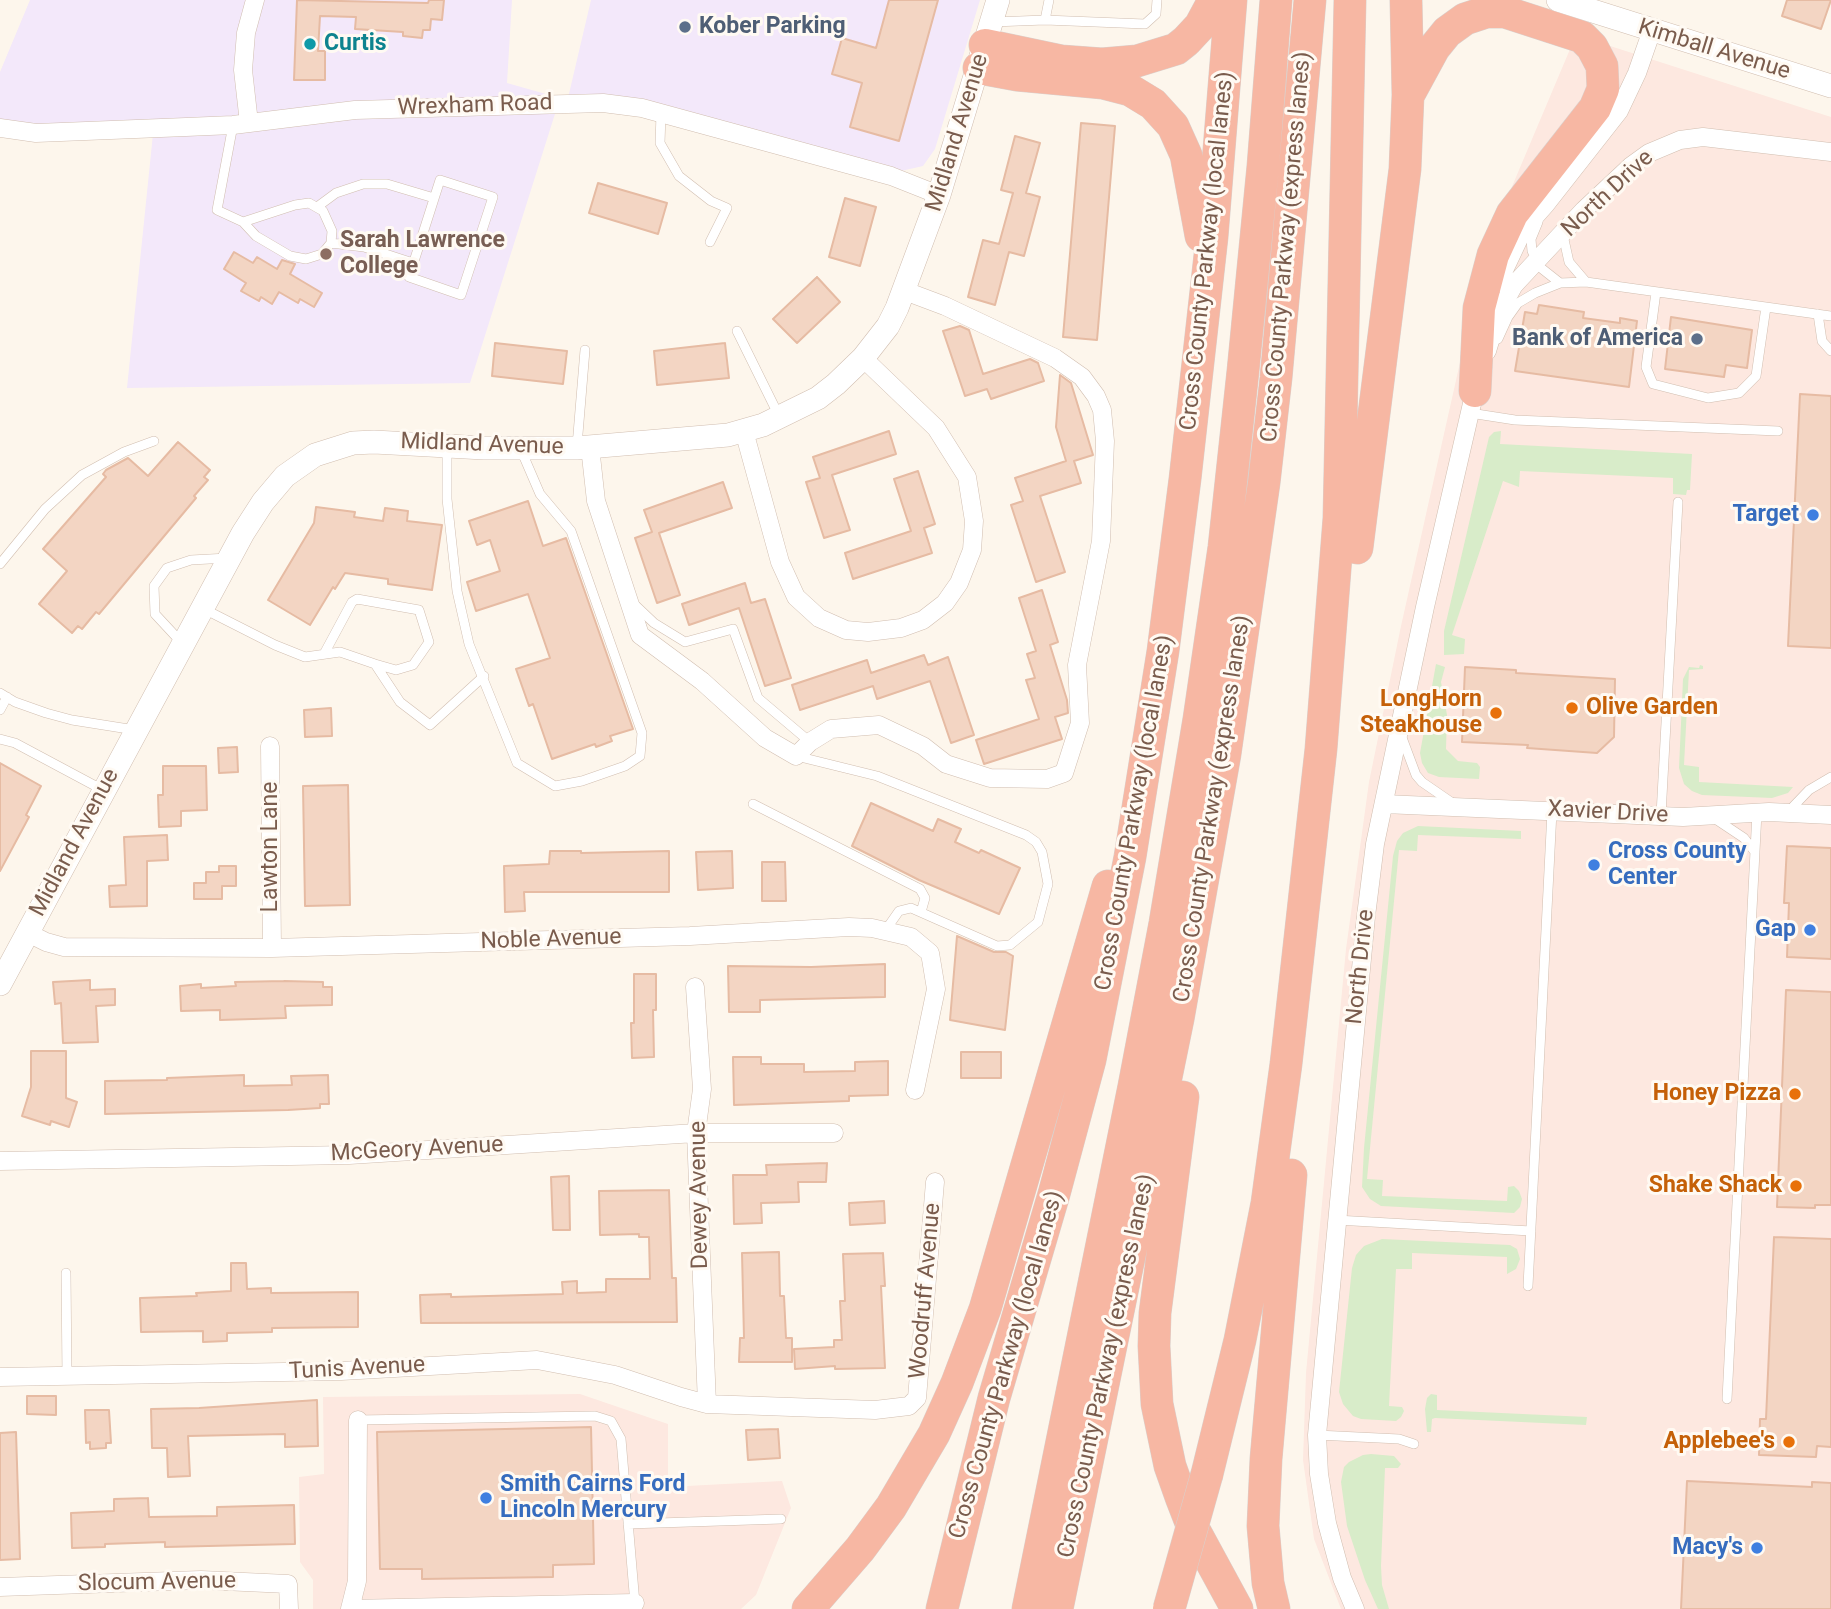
<!DOCTYPE html>
<style>
body{margin:0}
canvas{display:block;background:#fdf6ec}
</style>
<canvas width="1831" height="1609"></canvas>
<script>
const context = document.querySelector('canvas').getContext('2d');
context.lineJoin = 'round';
function paint(path, color) { context.fillStyle = color; context.fill(path, 'evenodd'); }
const toPath = rows => new Path2D(rows.map(r => 'M' + r).join(''));
function stroke(path, color, width, dash) { context.strokeStyle = color; context.lineWidth = width; context.lineCap = dash ? 'butt' : 'round'; context.setLineDash(dash || []); context.stroke(path); }
function write(font, color, halo, rows, align = 'center') {
  context.font = font + ' Roboto,sans-serif'; context.lineWidth = 6; context.setLineDash([]); context.textBaseline = 'middle'; context.strokeStyle = halo; context.fillStyle = color; for (const [text, x, y, turn = 0] of rows) {
    context.save(); context.translate(x, y); context.rotate((+turn || 0) * Math.PI / 180); context.textAlign = isNaN(turn) ? turn : align; if (halo) context.strokeText(text, 0, 0); context.fillText(text, 0, 0); context.restore();
  }
}
paint(toPath([
 [1576,35,1831,117,1831,1609,1341,1609,1314,1539,1303,1460,1306,1373,1346,949,1369,782,1401,626,1480,273,1508,196],
 [580,1394,668,1424,668,1487,782,1481,791,1508,756,1595,741,1609,313,1609,313,1580,300,1562,299,1477,324,1474,323,1397]
]), '#fde8e0');
paint(toPath([
 [30,0,512,0,507,83,560,98,470,383,127,388,154,124,35,126,0,124,0,72],
 [591,0,980,0,935,149,923,166,901,171,749,128,640,102,568,98]
]), '#f3e8fa');
paint(toPath([
 [1501,431,1500,444,1692,454,1690,490,1687,490,1686,495,1673,494,1673,478,1520,471,1519,487,1503,481,1452,635,1465,639,1464,654,1444,655,1444,631,1489,437,1494,432],
 [1436,664,1445,667,1441,682,1447,715,1446,749,1458,761,1477,763,1480,767,1479,779,1439,777,1428,773,1422,763,1420,753],
 [1700,665,1703,666,1703,669,1689,670,1684,765,1699,767,1699,782,1793,787,1788,793,1772,798,1702,795,1692,791,1684,784,1679,768,1683,679,1689,667,1699,668],
 [1418,826,1521,831,1521,839,1418,835,1417,851,1399,850,1367,1179,1383,1180,1382,1196,1507,1201,1508,1187,1514,1186,1519,1191,1522,1199,1520,1207,1514,1213,1381,1206,1370,1199,1362,1187,1364,1148,1393,856,1397,841,1403,833],
 [1382,1239,1510,1245,1517,1249,1520,1259,1516,1269,1507,1274,1507,1257,1412,1253,1412,1269,1396,1269,1389,1406,1402,1407,1404,1411,1401,1417,1396,1421,1361,1419,1353,1416,1343,1404,1339,1392,1352,1268,1356,1255,1364,1246],
 [1431,1394,1437,1395,1437,1410,1587,1417,1586,1425,1435,1418,1432,1419,1431,1432,1427,1432,1425,1409,1427,1398],
 [1371,1454,1394,1456,1401,1464,1398,1468,1385,1468,1381,1566,1382,1585,1389,1609,1378,1609,1365,1580,1347,1526,1341,1482,1344,1467,1349,1462,1363,1455]
]), '#d8ecc9');
const building = toPath([
 [297,0,428,3,429,0,444,0,442,20,431,19,430,30,423,30,422,38,403,36,403,32,355,29,356,17,320,16,318,51,325,51,325,80,294,80,297,0],
 [889,0,938,0,899,141,850,127,862,83,832,74,842,38,876,48,889,0],
 [1787,0,1831,0,1821,29,1782,16,1787,0],
 [1081,123,1115,126,1097,340,1063,337,1081,123],
 [1015,136,1040,143,1026,193,1040,197,1024,256,1009,252,995,305,968,297,983,240,999,244,1013,193,1001,190,1015,136],
 [598,183,667,203,658,234,589,213,598,183],
 [845,198,876,207,860,266,829,257,845,198],
 [234,252,253,263,257,257,277,269,282,260,295,264,290,274,322,293,314,307,300,299,298,303,279,292,272,304,261,297,259,301,241,291,246,283,224,269,234,252],
 [817,277,840,302,797,343,773,319,817,277],
 [1539,305,1584,312,1583,318,1620,323,1620,318,1637,321,1629,387,1515,371,1525,312,1537,314,1539,305],
 [1671,317,1752,330,1747,368,1726,365,1724,377,1665,369,1671,317],
 [960,326,969,330,983,374,1030,359,1038,363,1044,381,991,399,987,389,965,396,943,331,960,326],
 [495,343,567,351,563,384,492,376,495,343],
 [725,343,729,378,657,385,654,351,725,343],
 [1060,375,1071,383,1093,455,1074,461,1081,483,1040,496,1065,572,1036,582,1011,505,1023,501,1015,478,1066,461,1056,427,1060,375],
 [1800,394,1831,396,1831,648,1788,646,1800,394],
 [889,431,896,454,832,475,850,530,824,538,806,482,820,478,813,457,889,431],
 [178,442,210,470,204,477,208,480,194,496,196,498,99,614,96,612,82,629,78,626,72,633,39,604,67,571,43,549,106,477,103,474,106,470,128,458,148,476,178,442],
 [918,471,935,524,924,528,932,553,853,579,845,553,911,531,894,479,918,471],
 [723,482,732,508,659,533,680,595,657,603,635,538,652,532,644,510,723,482],
 [528,501,543,546,566,538,633,729,610,736,612,741,596,747,595,744,552,759,533,704,529,706,516,669,550,658,528,594,476,611,467,582,500,571,490,540,477,545,469,521,528,501],
 [316,507,355,512,354,517,383,521,385,508,408,511,407,521,442,525,432,590,388,584,388,579,345,573,335,589,333,587,310,625,268,600,314,523,316,507],
 [745,583,751,603,765,599,791,678,765,686,739,608,689,625,682,604,745,583],
 [1042,590,1058,642,1050,645,1067,700,1068,713,1055,717,1062,739,984,764,976,740,1039,719,1026,680,1035,678,1027,654,1036,651,1019,598,1042,590],
 [924,655,928,665,948,657,974,735,951,743,930,681,877,699,873,686,800,710,792,685,867,660,871,673,924,655],
 [1465,667,1516,670,1516,673,1615,679,1614,737,1597,753,1527,748,1528,745,1462,742,1465,667],
 [331,708,332,736,305,737,304,710,331,708],
 [237,747,238,772,219,773,218,748,237,747],
 [0,763,41,786,26,815,29,817,0,871,0,763],
 [163,766,206,766,207,810,181,811,181,826,159,827,158,795,163,795,163,766],
 [348,785,350,905,305,906,303,786,348,785],
 [871,803,933,831,938,819,961,829,955,842,979,853,981,850,1020,868,999,914,919,880,852,846,871,803],
 [167,835,168,860,147,861,147,906,110,907,109,886,126,885,124,837,167,835],
 [1787,846,1831,848,1831,959,1787,957,1789,903,1784,903,1787,846],
 [550,851,581,851,581,853,669,851,669,892,524,892,525,911,505,912,504,866,549,864,550,851],
 [732,851,733,888,698,890,696,852,732,851],
 [762,862,785,862,786,901,762,901,762,862],
 [219,866,236,866,236,886,222,886,222,899,194,899,194,883,206,883,206,872,219,872,219,866],
 [957,936,994,952,1006,952,1013,956,1005,1030,950,1020,957,936],
 [885,964,885,997,760,1000,760,1012,729,1012,728,966,811,967,885,964],
 [634,974,656,974,656,1010,653,1010,654,1057,632,1058,631,1023,634,1023,634,974],
 [90,980,90,990,115,989,115,1005,96,1006,98,1042,63,1043,61,1003,55,1004,53,982,90,980],
 [284,981,323,982,323,987,332,987,332,1005,285,1006,286,1018,220,1020,220,1010,181,1011,180,986,201,984,201,988,236,986,235,982,284,981],
 [1786,990,1831,992,1831,1205,1815,1205,1815,1208,1777,1207,1786,990],
 [31,1051,66,1051,66,1098,77,1102,69,1127,51,1121,50,1125,22,1116,31,1087,31,1051],
 [961,1052,1001,1052,1001,1078,961,1078,961,1052],
 [733,1057,761,1057,761,1064,804,1064,804,1072,855,1071,855,1062,888,1061,888,1095,849,1096,849,1101,734,1105,733,1057],
 [244,1075,244,1086,292,1085,291,1076,328,1075,329,1104,320,1104,320,1108,288,1110,105,1114,105,1081,167,1080,167,1078,244,1075],
 [827,1163,826,1182,798,1182,799,1202,761,1203,762,1223,734,1224,733,1175,767,1175,766,1165,827,1163],
 [569,1176,570,1230,553,1230,551,1177,569,1176],
 [669,1190,672,1278,676,1278,677,1322,421,1323,420,1295,451,1294,451,1297,563,1294,562,1282,577,1281,577,1293,606,1292,606,1279,650,1279,649,1237,639,1237,639,1234,600,1235,599,1191,669,1190],
 [884,1201,885,1223,850,1225,849,1203,884,1201],
 [1774,1237,1831,1239,1831,1447,1817,1446,1816,1457,1759,1455,1760,1419,1766,1419,1774,1237],
 [779,1252,780,1296,784,1296,786,1338,792,1338,792,1362,739,1362,740,1338,744,1338,742,1253,779,1252],
 [883,1253,885,1286,881,1286,885,1368,835,1369,835,1366,795,1369,794,1349,834,1347,834,1340,842,1340,840,1301,845,1301,843,1254,883,1253],
 [231,1263,246,1263,247,1289,271,1288,271,1293,358,1292,358,1327,272,1328,272,1332,227,1333,227,1341,203,1342,203,1331,141,1332,140,1298,197,1296,196,1293,231,1291,231,1263],
 [27,1396,56,1396,56,1415,27,1414,27,1396],
 [317,1400,318,1446,285,1447,285,1434,188,1436,190,1476,168,1477,167,1448,152,1448,151,1409,199,1408,317,1400],
 [85,1410,109,1410,111,1443,106,1443,106,1448,90,1449,90,1442,86,1443,85,1410],
 [591,1427,594,1564,553,1565,553,1577,422,1579,422,1569,380,1569,377,1432,591,1427],
 [778,1429,780,1458,748,1460,746,1430,778,1429],
 [16,1432,20,1559,0,1560,0,1433,16,1432],
 [1687,1481,1812,1487,1812,1482,1831,1483,1831,1609,1681,1609,1687,1481],
 [148,1498,149,1517,217,1516,217,1507,294,1505,295,1544,165,1547,165,1542,105,1544,105,1547,72,1548,71,1513,114,1511,114,1499,148,1498]
]);
paint(building, '#f3d5c3');
stroke(building, '#e6bba3', 2);
const service = toPath([
 [1045,20,1049,0],
 [993,22,1045,20,1145,24,1156,14,1157,0],
 [661,114,660,143,679,176,711,201,727,208,710,242],
 [233,125,217,210,243,222,256,236,290,256,306,259,322,254,331,243,332,231,323,211,309,203,295,205,243,222],
 [440,180,493,197,461,295,409,277,440,180],
 [317,207,336,193,363,184,387,184,434,198],
 [1538,222,1531,239,1532,251,1541,268,1560,283],
 [1563,235,1569,262,1586,282],
 [331,243,364,247,413,263],
 [1656,292,1646,367,1653,384,1708,398,1739,393,1756,376,1766,307],
 [1818,314,1822,341,1831,351],
 [737,331,779,416],
 [1498,339,1508,317,1518,303,1535,293,1560,283,1586,282,1831,316],
 [1470,413,1515,420,1778,431],
 [577,446,585,350],
 [447,449,447,499,457,591,469,644,517,763,555,786,582,781,625,766,640,756,642,733,571,531,540,494,521,450],
 [0,564,45,509,82,475,124,452,154,441],
 [635,605,654,623,685,642,733,629,758,698,810,742],
 [204,609,275,645,305,657,340,652,375,664,400,702,430,725,484,676],
 [181,642,155,614,154,586,167,568,191,560,228,558],
 [324,654,352,602,357,599,419,610,429,642,413,665,396,670,375,664],
 [0,693,15,702,46,713,72,720,135,730],
 [0,710,7,697],
 [1401,735,1416,775,1422,782,1454,804],
 [0,739,15,743,103,790],
 [796,756,877,776,1026,835,1036,842,1042,852,1048,884,1038,922,1010,945,997,946,911,908,899,911,885,931],
 [753,804,920,889,925,898,921,912],
 [1787,813,1809,790,1831,777],
 [1661,815,1678,502],
 [1714,818,1744,838,1755,852],
 [1336,1220,1531,1231],
 [66,1273,67,1377],
 [1528,1286,1552,811],
 [1727,1399,1757,812],
 [358,1420,595,1416,611,1421,621,1439,635,1604],
 [1317,1435,1399,1439,1414,1444],
 [628,1524,781,1519]
]);
const minor = toPath([
 [249,123,243,70,246,33,255,0],
 [0,128,36,133,186,127,233,125,355,110,603,103,642,108,891,176,939,195],
 [1498,283,1523,230,1546,204,1619,111,1637,73,1652,30],
 [1487,351,1498,314,1514,285,1584,210,1631,166,1649,153,1680,140,1703,137,1831,152],
 [744,431,780,562,796,597,819,618,846,630,868,632,901,628,923,620,945,603,959,583,972,550,974,521,967,477,936,428,863,358],
 [590,447,596,501,640,635,702,681,765,738,796,756,810,742,831,729,879,725,923,746,946,764,990,778,1047,779,1064,773,1080,723,1077,665,1101,541,1105,441,1102,410,1096,396,1082,377,1055,358,945,306,905,291],
 [270,746,272,948],
 [1384,804,1683,817,1769,812,1831,815],
 [28,933,46,942,64,947,272,948,690,936,849,927,872,928,911,937,930,953,936,989,915,1090],
 [695,987,702,1089,696,1133,707,1404],
 [0,1161,349,1155,696,1133,834,1133],
 [0,1377,341,1371,537,1360,615,1375,681,1397,707,1404,875,1410,909,1406,917,1398,935,1182],
 [0,1587,201,1580,288,1584,289,1609],
 [350,1609,635,1603],
 [350,1609,357,1581,358,1420],
 [1355,1609,1342,1578,1327,1523,1319,1474,1317,1435,1366,916,1375,844,1425,607,1477,382]
]);
const tertiary = toPath([
 [1558,0,1831,86],
 [0,984,243,533,263,502,285,476,315,455,353,443,374,442,484,448,577,448,728,435,763,425,818,398,836,384,863,358,888,326,897,308,939,195,998,0]
]);
const motorway = toPath([
 [985,45,1061,61,1102,64,1137,61,1176,49,1186,41,1200,26,1214,0],
 [979,68,1017,75,1103,83,1130,90,1153,104,1173,126,1186,155,1201,236],
 [1409,94,1434,48,1447,32,1465,19,1486,12,1505,12,1582,37,1592,47,1602,66,1603,89,1595,108,1512,214,1493,255,1479,308,1475,391],
 [1357,548,1405,169,1408,95,1406,0],
 [1183,1097,1155,1313,1154,1346,1157,1404,1170,1466,1181,1497,1193,1528,1237,1609],
 [1207,1474,1240,1340,1267,1203,1286,1064,1321,749,1339,518,1350,0],
 [808,1609,860,1549,891,1507,934,1434,957,1383,985,1309,1108,886],
 [942,1609,994,1398,1054,1194,1090,1060,1130,857,1163,651,1185,479,1212,237,1231,0],
 [1028,1609,1134,1086,1165,923,1199,719,1224,547,1243,371,1263,166,1276,0],
 [1057,1609,1178,1019,1225,754,1264,483,1276,378,1310,0],
 [1274,1609,1268,1583,1263,1526,1266,1459,1291,1175]
]);
stroke(service, '#d1beb0', 10);
stroke(minor, '#d1beb0', 19);
stroke(tertiary, '#d1beb0', 24);
stroke(motorway, '#dad1cd', 33);
stroke(service, '#fff', 9);
stroke(minor, '#fff', 18);
stroke(tertiary, '#fff', 23);
stroke(motorway, '#f7b7a3', 32);
const motorwayBridge = toPath([
 [1169,1609,1207,1474]
]);
stroke(motorwayBridge, '#dad1cd', 33, []);
stroke(motorwayBridge, '#f7b7a3', 32);
for (const [x, y, r, color] of [
 [685,27,7,"#5c6f8a"],
 [310,44,7,"#0f9aa8"],
 [326,254,7,"#8d6e63"],
 [1697,339,7,"#5c6f8a"],
 [1813,515,7,"#3f7fe0"],
 [1572,708,7,"#e8710a"],
 [1496,713,7,"#e8710a"],
 [1594,865,7,"#3f7fe0"],
 [1810,930,7,"#3f7fe0"],
 [1795,1094,7,"#e8710a"],
 [1796,1186,7,"#e8710a"],
 [1789,1442,7,"#e8710a"],
 [486,1498,7,"#3f7fe0"],
 [1757,1548,7,"#3f7fe0"]
]) { const dot = new Path2D(); dot.arc(x, y, r, 0, 2 * Math.PI); context.fillStyle = color; context.fill(dot); stroke(dot, '#fffaf3', 2.5); }
write('bold 23px', '#4e5e75', '#fffaf3', [
 ["Kober Parking",699,27],
 ["Bank of America",1683,339,"right"]
], 'left');
write('bold 23px', '#0d838f', '#fffaf3', [
 ["Curtis",324,44]
], 'left');
write('23px', '#7a5c4d', '#fffaf3', [
 ["Kimball Avenue",1714,50,17],
 ["Wrexham Road",475,106,-2],
 ["Midland Avenue",958,133,-73],
 ["North Drive",1608,194,-43],
 ["Cross County Parkway (express lanes)",1287,247,-85],
 ["Cross County Parkway (local lanes)",1208,251,-84],
 ["Midland Avenue",482,445,2],
 ["Cross County Parkway (express lanes)",1213,809,-81],
 ["Cross County Parkway (local lanes)",1135,813,-80],
 ["Xavier Drive",1608,813,3],
 ["Midland Avenue",75,843,-62],
 ["Lawton Lane",271,847,-90],
 ["Noble Avenue",551,940,-2],
 ["North Drive",1361,967,-84],
 ["McGeory Avenue",417,1150,-3],
 ["Dewey Avenue",700,1195,-91],
 ["Woodruff Avenue",926,1291,-85],
 ["Cross County Parkway (local lanes)",1007,1365,-74],
 ["Cross County Parkway (express lanes)",1107,1366,-78],
 ["Tunis Avenue",357,1369,-3],
 ["Slocum Avenue",157,1583,-1]
]);
write('bold 23px', '#785e54', '#fffaf3', [
 ["Sarah Lawrence",340,241],
 ["College",340,267]
], 'left');
write('bold 23px', '#366cbe', '#fffaf3', [
 ["Target",1799,515],
 ["Cross County",1608,852,"left"],
 ["Center",1608,878,"left"],
 ["Gap",1796,930],
 ["Smith Cairns Ford",500,1485,"left"],
 ["Lincoln Mercury",500,1511,"left"],
 ["Macy's",1743,1548]
], 'right');
write('bold 23px', '#c56008', '#fffaf3', [
 ["LongHorn",1482,700],
 ["Steakhouse",1482,726],
 ["Olive Garden",1586,708,"left"],
 ["Honey Pizza",1781,1094],
 ["Shake Shack",1782,1186],
 ["Applebee's",1775,1442]
], 'right');
</script>
